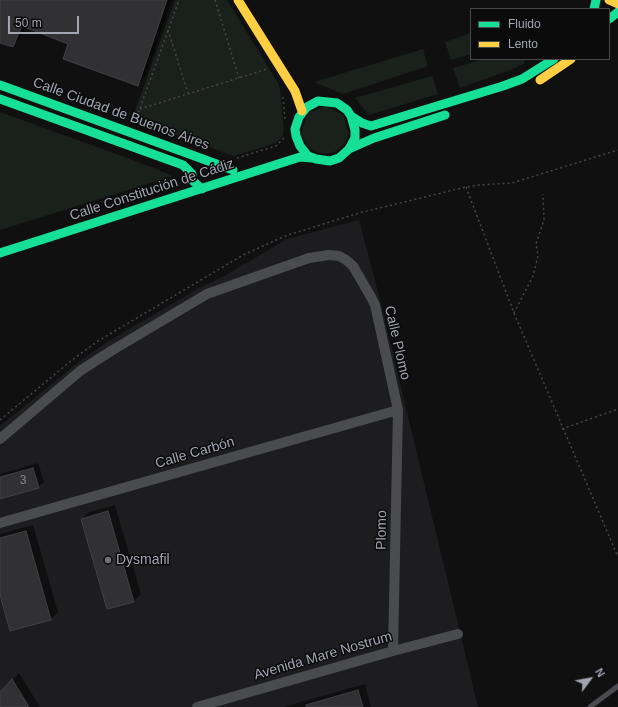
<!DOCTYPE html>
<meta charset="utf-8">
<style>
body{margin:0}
#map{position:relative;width:618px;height:707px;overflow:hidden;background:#101011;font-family:Helvetica,sans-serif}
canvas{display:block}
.legend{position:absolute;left:470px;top:8px;width:140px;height:52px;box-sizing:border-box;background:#0b0b0c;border:1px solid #47494e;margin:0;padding:5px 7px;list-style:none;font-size:12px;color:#a2a5b0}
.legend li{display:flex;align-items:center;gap:8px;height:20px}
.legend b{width:20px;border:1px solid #47494e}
.north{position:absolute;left:570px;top:659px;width:40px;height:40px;-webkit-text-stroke:3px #0b0b0c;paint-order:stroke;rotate:58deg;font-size:11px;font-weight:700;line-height:16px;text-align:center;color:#a2a5b0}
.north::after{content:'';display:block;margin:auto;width:14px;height:18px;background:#a2a5b0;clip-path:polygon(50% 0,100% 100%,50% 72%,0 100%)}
.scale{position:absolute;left:8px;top:16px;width:71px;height:18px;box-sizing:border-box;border:2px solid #a2a5b0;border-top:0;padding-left:5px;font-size:12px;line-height:14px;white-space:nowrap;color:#a2a5b0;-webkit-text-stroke:3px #0b0b0c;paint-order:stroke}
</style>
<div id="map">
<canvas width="618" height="707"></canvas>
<ul class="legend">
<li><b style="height:5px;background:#16e098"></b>Fluido</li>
<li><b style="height:5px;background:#ffcf43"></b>Lento</li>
</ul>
<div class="north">N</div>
<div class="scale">50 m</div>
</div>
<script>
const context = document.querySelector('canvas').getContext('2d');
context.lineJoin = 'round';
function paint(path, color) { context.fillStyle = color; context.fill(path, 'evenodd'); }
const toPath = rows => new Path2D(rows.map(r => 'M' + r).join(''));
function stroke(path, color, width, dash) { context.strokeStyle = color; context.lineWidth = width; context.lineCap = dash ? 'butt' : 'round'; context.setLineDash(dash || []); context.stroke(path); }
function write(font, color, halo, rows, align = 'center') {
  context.font = font + ' Helvetica,sans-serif'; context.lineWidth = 3; context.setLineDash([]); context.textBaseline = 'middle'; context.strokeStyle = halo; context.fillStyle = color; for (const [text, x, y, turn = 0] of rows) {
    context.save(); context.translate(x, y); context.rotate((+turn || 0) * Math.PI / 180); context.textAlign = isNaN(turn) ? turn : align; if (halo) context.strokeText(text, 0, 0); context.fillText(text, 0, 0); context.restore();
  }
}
paint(toPath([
 [359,220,379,296,478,707,0,707,0,426,80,361,107,342,199,288,226,275,287,239]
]), '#1d1d1f');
paint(toPath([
 [175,0,227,0,278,83,280,89,284,131,283,136,276,143,234,156,132,119],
 [471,33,471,54,451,60,445,42],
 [423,49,428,66,343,94,314,82],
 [484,59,524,59,525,63,513,69,460,88,453,68],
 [432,76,438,94,369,115,355,98],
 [326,106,343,115,349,134,345,143,337,151,327,154,319,153,308,147,301,133,308,113],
 [0,112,144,164,173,176,0,230]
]), '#1a201b');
paint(toPath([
 [0,0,172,0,145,77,138,84,69,44,25,27,20,38,12,46,0,42],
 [38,463,44,482,38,487,0,498,0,474],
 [115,505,141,594,134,601,108,608,82,519,89,512],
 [33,525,58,612,51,619,11,630,0,591,0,534],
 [19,673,40,707,0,707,0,693],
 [365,684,371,707,283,707]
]), '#0007');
const building = toPath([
 [0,0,167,0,138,86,63,59,68,44,22,26,13,47,0,43,0,0],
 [33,468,39,488,0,499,0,477,33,468],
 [108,511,134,602,107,609,81,519,108,511],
 [26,531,51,620,10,631,0,595,0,538,26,531],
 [12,679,29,707,0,707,0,692,12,679],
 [358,690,363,707,306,707,306,705,358,690]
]);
paint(building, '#313133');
stroke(building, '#404044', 1);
stroke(toPath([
 [215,0,239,78],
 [168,30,188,93],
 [283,97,285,119],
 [140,109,267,69],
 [135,122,179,0],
 [237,158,276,146,284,138],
 [466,187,514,313,618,557],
 [514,313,533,276,538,256,536,244,544,220,543,194],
 [0,420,72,360,98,341,243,255,276,240,288,235,359,213,466,187,479,185,512,183,618,150],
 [562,429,618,409]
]), '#46474a', 1.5, [2, 3]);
stroke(toPath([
 [590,707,618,686]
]), '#4a4b4f', 5);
stroke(toPath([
 [0,439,80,371,111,351,207,294,309,258,329,255,339,256,346,260,353,266,371,297,375,305,398,410,393,651],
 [0,523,398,410],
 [197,707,393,651,458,634]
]), '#4a4b4f', 10);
stroke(toPath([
 [594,9,596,0],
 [609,19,618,12],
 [0,85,233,170],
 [0,99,183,165,192,174,193,181,202,189],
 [351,116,355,130,355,138,349,149,339,158,330,161,316,159,308,156,300,146,296,136,295,129,299,117,307,107,318,101,337,103,347,110,351,116,362,123,371,126,503,86,522,79,554,59],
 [349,149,374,138,445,115],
 [0,253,300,157,312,158]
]), '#16e098', 9);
stroke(toPath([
 [238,0,295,91,302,111],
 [609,0,618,4],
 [540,80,571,59]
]), '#ffcf43', 9);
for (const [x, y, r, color] of [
 [108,560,4,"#6f7178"]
]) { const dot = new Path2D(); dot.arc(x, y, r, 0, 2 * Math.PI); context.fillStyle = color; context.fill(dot); stroke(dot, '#0b0b0c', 1.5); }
write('12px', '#868891', null, [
 ["3",23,481]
]);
write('14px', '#a2a5b0', '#0b0b0c', [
 ["Calle Ciudad de Buenos Aires",121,114,20],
 ["Calle Constitución de Cádiz",152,190,-18],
 ["Calle Plomo",397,343,77],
 ["Calle Carbón",195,453,-16],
 ["Plomo",382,530,-89],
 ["Avenida Mare Nostrum",323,656,-16]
]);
write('14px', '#a2a5b0', '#0b0b0c', [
 ["Dysmafil",116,560]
], 'left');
</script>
